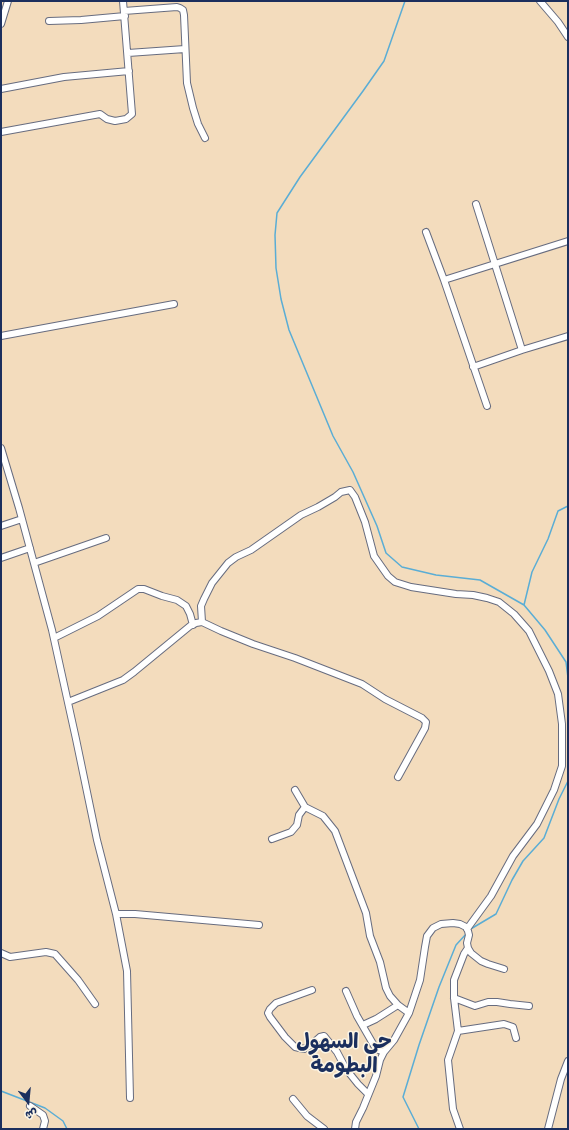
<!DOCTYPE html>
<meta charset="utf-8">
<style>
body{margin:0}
#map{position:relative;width:569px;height:1130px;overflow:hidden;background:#f3dcbd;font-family:Itim,"Playpen Sans Arabic",sans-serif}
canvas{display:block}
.frame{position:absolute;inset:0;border:2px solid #1b2f5e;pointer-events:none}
.north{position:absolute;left:8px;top:1082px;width:40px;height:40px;-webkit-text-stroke:3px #fcf5e5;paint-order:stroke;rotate:164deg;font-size:11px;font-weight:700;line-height:16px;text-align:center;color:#1b2f5e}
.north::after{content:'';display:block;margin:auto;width:14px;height:18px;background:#1b2f5e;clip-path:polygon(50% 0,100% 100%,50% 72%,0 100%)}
</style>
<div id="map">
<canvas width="569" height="1130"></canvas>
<div class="frame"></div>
<div class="north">ش</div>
</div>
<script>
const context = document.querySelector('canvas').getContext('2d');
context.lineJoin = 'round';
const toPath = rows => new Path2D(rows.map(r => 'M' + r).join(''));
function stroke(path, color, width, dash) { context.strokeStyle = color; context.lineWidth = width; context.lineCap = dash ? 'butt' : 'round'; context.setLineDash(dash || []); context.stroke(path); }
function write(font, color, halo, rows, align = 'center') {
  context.font = font + ' Itim,"Playpen Sans Arabic",sans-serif'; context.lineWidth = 3; context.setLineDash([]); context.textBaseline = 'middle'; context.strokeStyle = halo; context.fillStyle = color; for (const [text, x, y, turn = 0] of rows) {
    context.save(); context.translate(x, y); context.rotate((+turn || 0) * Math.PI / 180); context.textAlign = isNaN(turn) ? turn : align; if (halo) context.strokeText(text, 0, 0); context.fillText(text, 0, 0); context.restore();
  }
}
stroke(toPath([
 [405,1,384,61,363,91,300,177,277,213,275,235,276,268,281,299,289,330,333,436,353,472,377,526,386,553,402,567,436,575,480,580,524,605,545,630,566,662,568,678],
 [524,605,532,572,548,539,558,511,568,506],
 [469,930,496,914,512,880,523,861,544,838,559,799,568,781],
 [1,1091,45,1108,63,1121,67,1129],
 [419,1129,403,1097,419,1045,439,987,456,945,467,933]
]), '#5aadd5', 1.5);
const minor = toPath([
 [540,1,558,22,568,37],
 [124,11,177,7,180,8,183,10,184,15,187,83,193,108,198,124,205,138],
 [49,21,81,20,125,16],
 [1,24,8,1],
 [128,53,185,49],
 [1,89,64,77,129,71],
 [1,132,100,114,107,119,115,121,126,119,132,114,123,1],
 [426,232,444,280,487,406],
 [444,280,568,241],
 [1,336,174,304],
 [522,350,568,336],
 [473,367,522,350,476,204],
 [1,448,19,508,52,630,76,739,97,840,116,914,127,971,130,1098],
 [1,526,22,519],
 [1,558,30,548],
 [34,563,106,538],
 [202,622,201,606,204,599,212,583,228,563,236,557,251,550,301,515,318,507,335,497,341,492,350,490,355,497,365,522,374,556,388,576,395,582,411,587,456,594,473,595,487,598,499,602,514,614,529,631,549,671,558,694,562,724,562,766,554,790,537,824,513,856,491,896,467,929],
 [54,638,98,616,138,589,144,589,162,596,177,600,186,606,190,614,193,625],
 [68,702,123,680,134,672,190,626,196,623,202,622,221,631,253,644,295,658,362,684,385,699,422,718,426,722,425,728,398,777],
 [295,790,305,807,323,816,335,831,366,913,370,936,380,962,386,988,390,996,398,1005,409,1013],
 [272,839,291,832,297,825,299,815,305,807],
 [116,914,135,914,259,925],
 [1,953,10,957,46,952,55,954,78,980,95,1004],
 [312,990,276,1003,270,1009,268,1013,270,1017,285,1037,295,1047,304,1049,311,1045,320,1037,324,1036,337,1052,346,1069,358,1084,368,1094],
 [346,991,357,1016,376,1049,384,1052],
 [454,998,475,1006,488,1002,497,1002,510,1004,529,1006],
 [363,1025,376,1019,398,1005],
 [458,1031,504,1024,513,1027,516,1038],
 [293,1099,307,1116,324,1129],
 [30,1106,43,1115,45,1121,43,1129],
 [355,1129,356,1122,363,1108,376,1076,380,1060,384,1052,394,1040,409,1013,420,980,425,947,427,936,433,928,441,924,453,923,460,924,466,927,468,931,469,935,467,943,468,948,471,953,481,961,488,964,504,969],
 [460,1129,453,1109,448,1060,458,1031,454,998,454,980,464,954,468,948],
 [548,1129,561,1079,568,1061]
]);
stroke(minor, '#676c7f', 8);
stroke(minor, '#fff', 6);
write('bold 21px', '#1b2f5e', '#fcf5e5', [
 ["حي السهول",344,1043],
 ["البطومة",344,1067]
]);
</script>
